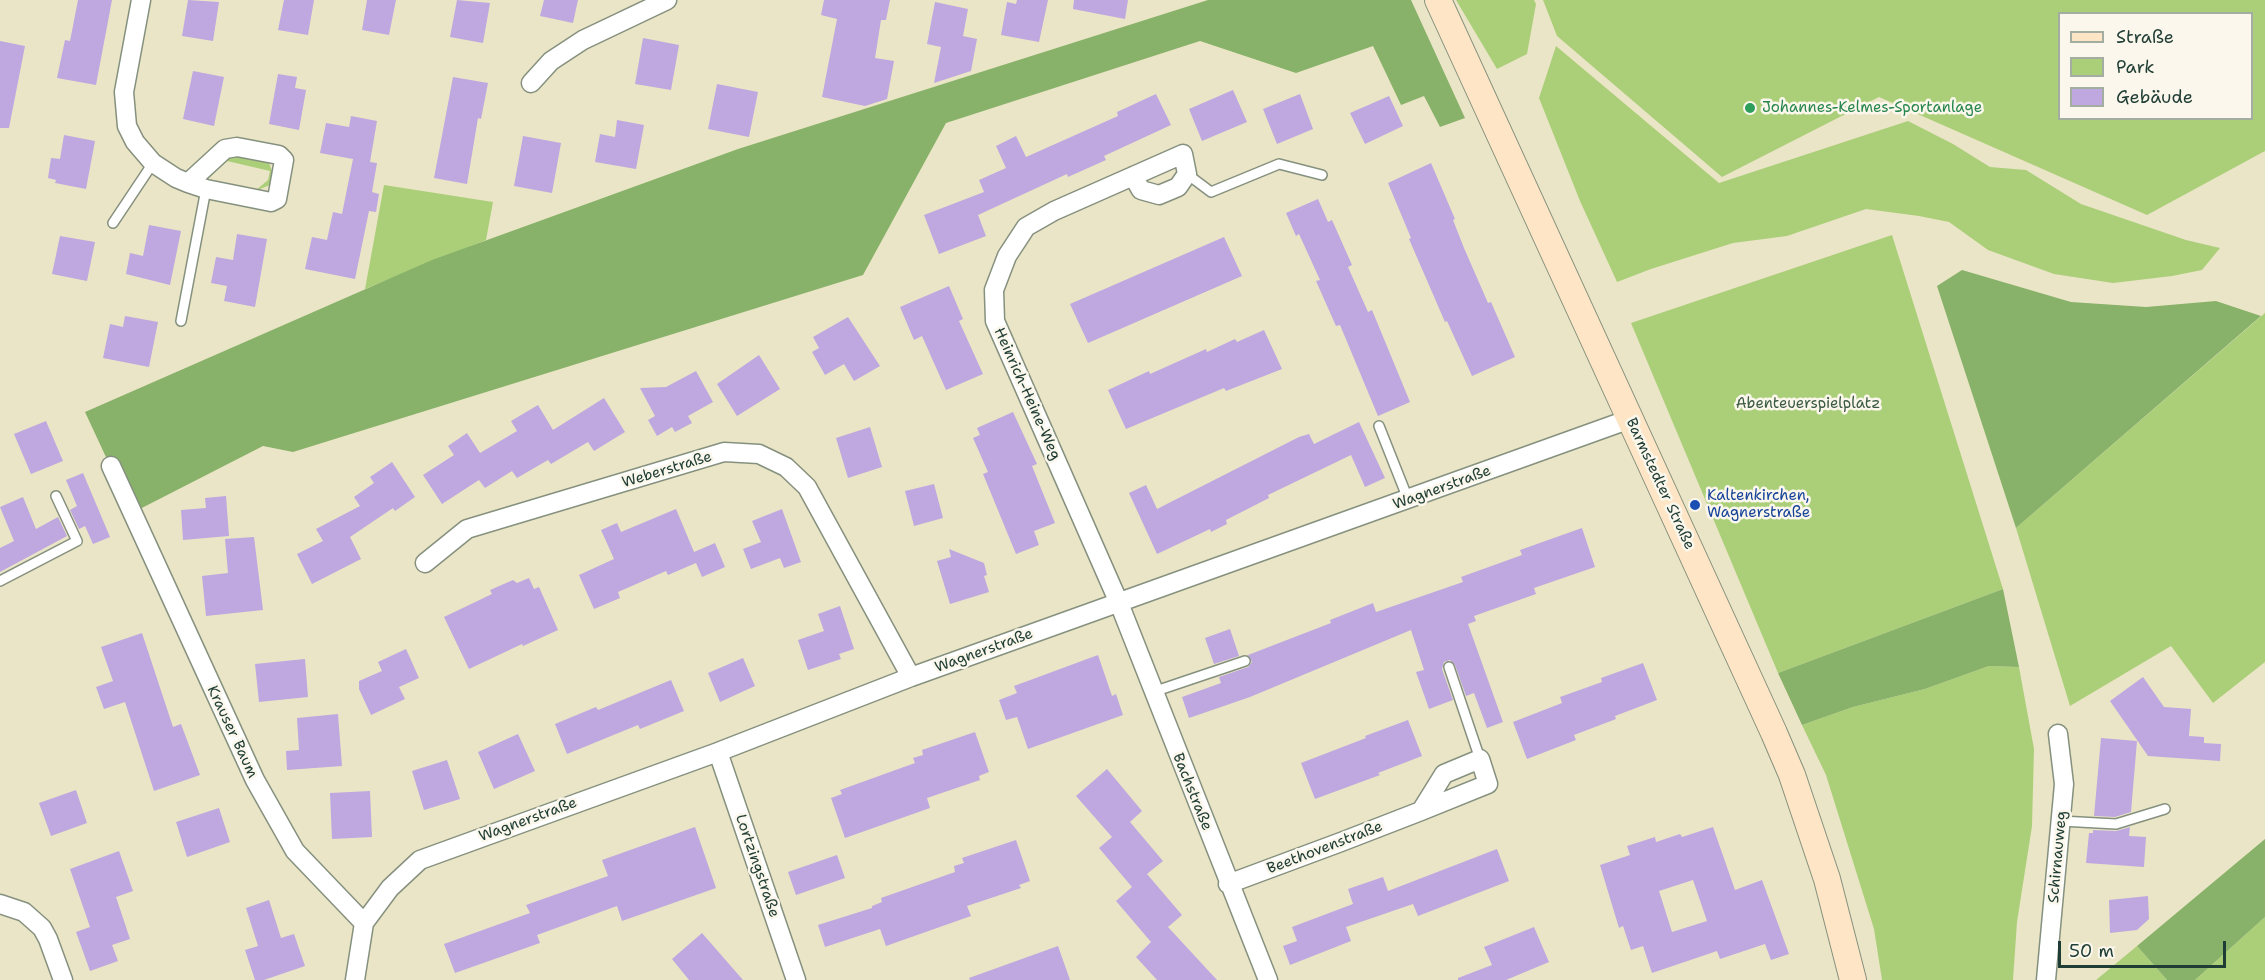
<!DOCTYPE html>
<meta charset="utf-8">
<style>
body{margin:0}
#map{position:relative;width:2265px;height:980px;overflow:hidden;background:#ebe5c7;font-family:"Shantell Sans",sans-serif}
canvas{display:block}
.legend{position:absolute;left:2058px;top:12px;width:195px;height:108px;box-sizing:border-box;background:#fbf7ec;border:2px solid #a3ada2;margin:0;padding:8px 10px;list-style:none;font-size:18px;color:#1f3d34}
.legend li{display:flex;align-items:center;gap:12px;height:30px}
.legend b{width:30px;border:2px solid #a3ada2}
.scale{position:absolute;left:2058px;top:941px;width:168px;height:27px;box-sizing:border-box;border:3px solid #1f3d34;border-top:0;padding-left:8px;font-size:18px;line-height:21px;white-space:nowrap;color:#1f3d34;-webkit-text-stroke:4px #fbf7ec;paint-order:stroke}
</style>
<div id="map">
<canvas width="2265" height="980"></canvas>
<ul class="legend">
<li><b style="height:8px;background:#fde5c5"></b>Straße</li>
<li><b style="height:16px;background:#abcf79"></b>Park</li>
<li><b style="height:16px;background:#bea8df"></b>Gebäude</li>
</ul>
<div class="scale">50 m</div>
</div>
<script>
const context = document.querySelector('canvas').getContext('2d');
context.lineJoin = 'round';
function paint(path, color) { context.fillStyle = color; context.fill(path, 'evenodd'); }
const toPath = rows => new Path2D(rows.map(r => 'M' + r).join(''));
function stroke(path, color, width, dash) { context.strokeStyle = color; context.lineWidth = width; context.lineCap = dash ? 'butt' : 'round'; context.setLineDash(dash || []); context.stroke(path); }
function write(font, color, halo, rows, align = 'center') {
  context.font = font + ' "Shantell Sans",sans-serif'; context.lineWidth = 5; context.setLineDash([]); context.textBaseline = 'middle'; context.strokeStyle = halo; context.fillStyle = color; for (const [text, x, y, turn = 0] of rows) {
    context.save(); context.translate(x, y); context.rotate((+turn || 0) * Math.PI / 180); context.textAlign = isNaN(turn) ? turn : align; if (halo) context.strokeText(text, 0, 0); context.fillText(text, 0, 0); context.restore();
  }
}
paint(toPath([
 [1456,0,1534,0,1536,4,1527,54,1497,69],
 [1543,0,2265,0,2265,151,2147,215,1879,97,1722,177,1557,36],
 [2060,14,2252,14,2252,118,2060,118],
 [1556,46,1719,183,1908,121,1953,144,1990,167,2026,170,2081,204,2186,240,2220,248,2202,270,2172,276,2113,283,2054,274,1988,250,1949,222,1919,216,1866,209,1787,236,1733,243,1651,269,1617,282,1580,201,1539,98],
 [236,154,264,160,269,163,274,176,270,185,255,191,268,180,270,171,227,161,208,179,202,178,228,156],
 [384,185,493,202,486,240,365,289],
 [1892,235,2003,589,1778,673,1631,323],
 [2265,313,2265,662,2213,703,2171,646,2070,706,2016,528],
 [1989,666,2019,667,2034,749,2032,826,2017,922,2013,980,1882,980,1874,929,1826,775,1802,725,1853,707,1925,689],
 [2265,917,2265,980,2195,980],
 [2137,946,2167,980,2096,980]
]), '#abcf79');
paint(toPath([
 [1208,0,1411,0,1465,118,1440,127,1424,96,1401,105,1373,46,1296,73,1200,41,946,123,863,275,293,452,263,446,132,513,85,412,432,260,738,149],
 [1962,270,2071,302,2146,307,2216,301,2261,316,2016,528,1937,286],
 [2003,589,2019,667,1989,666,1925,689,1853,707,1802,725,1778,673],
 [2265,839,2265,917,2195,980,2167,980,2137,946]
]), '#88b269');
paint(toPath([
 [78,0,112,0,96,85,57,78,65,40,70,41],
 [188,0,219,2,213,41,182,36],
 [284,0,314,0,308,35,278,30],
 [367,0,396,0,389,35,362,30],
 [457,0,490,3,483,43,450,37],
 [544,0,578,0,573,23,540,16],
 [824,0,890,0,886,20,881,20,875,58,894,61,887,99,865,106,822,97,837,19,821,15],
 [1017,0,1048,0,1039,42,1001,35,1007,2,1016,4],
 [1074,0,1128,0,1125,19,1073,9],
 [935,2,968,9,963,36,977,39,971,71,934,83,941,47,927,44],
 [643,38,679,45,671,90,635,84],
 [0,41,25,46,9,128,0,128],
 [193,71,224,77,214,126,183,119],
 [278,74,297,77,295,88,306,90,299,130,269,124],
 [453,77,488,83,481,119,478,118,467,184,434,178],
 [717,84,758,92,749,137,708,129],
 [1233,90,1247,122,1202,141,1189,109],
 [1156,94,1171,125,1104,156,1106,160,1068,177,1067,174,978,215,986,236,939,254,924,215,984,192,979,180,1006,168,996,146,1016,136,1026,157,1118,116,1117,112],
 [1300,94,1313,129,1277,144,1263,109],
 [1389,96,1403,126,1365,144,1350,113],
 [351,116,377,121,370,162,377,163,372,192,379,194,376,212,369,211,355,279,305,269,312,237,327,240,333,212,342,214,353,159,320,153,326,123,349,127],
 [617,120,644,125,636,169,595,162,600,134,615,137],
 [64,135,95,141,86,189,55,183,56,180,48,178,51,158,60,159],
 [523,136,561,143,552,193,514,186],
 [1431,163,1455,219,1453,220,1464,248,1488,303,1491,302,1515,357,1472,376,1447,321,1445,322,1409,239,1411,238,1388,183],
 [1318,199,1328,222,1332,220,1352,265,1348,267,1368,312,1372,310,1410,402,1378,416,1340,325,1336,326,1316,281,1320,280,1299,234,1296,236,1286,213],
 [149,225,181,231,170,285,126,274,130,253,143,256],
 [237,234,267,239,255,307,224,301,227,286,211,283,216,257,233,260],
 [60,236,95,242,87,281,52,274],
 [1224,237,1242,276,1088,343,1070,304],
 [949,286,963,319,959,321,983,374,946,390,922,336,914,340,900,307],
 [125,316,158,322,149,367,103,358,110,324,123,327],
 [848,317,880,366,854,381,844,364,825,375,812,352,819,348,813,337],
 [1264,330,1282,369,1226,391,1224,388,1126,429,1108,390,1149,371,1150,374,1206,349,1207,352,1235,339,1237,342],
 [759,355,780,389,737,416,717,384],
 [696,371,713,402,688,416,692,423,675,432,672,427,657,436,648,420,655,416,640,388,666,387],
 [604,398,625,432,594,451,588,442,551,464,548,460,517,478,512,471,485,488,479,480,442,504,423,475,454,455,448,446,467,433,480,453,517,431,511,421,538,405,553,430],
 [1013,412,1037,464,1032,466,1055,523,1034,531,1039,545,1016,554,983,474,988,472,973,438,980,435,977,428],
 [46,421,63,461,31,474,14,434],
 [1359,422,1385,478,1365,487,1351,455,1268,495,1269,498,1226,520,1227,524,1211,532,1210,529,1157,554,1129,493,1146,485,1157,509,1299,437,1309,434,1314,444],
 [870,427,882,467,848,478,836,438],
 [392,462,415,497,395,511,393,508,350,537,361,559,312,584,297,554,323,541,316,529,360,506,354,497,374,483,370,477],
 [83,473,110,537,93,544,85,526,79,529,70,510,77,506,66,480],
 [934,484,943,518,914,526,905,491],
 [226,496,229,536,183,540,181,510,206,508,205,498],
 [23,497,36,529,58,517,67,536,0,572,0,548,14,541,0,507],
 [676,509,694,552,715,543,725,567,702,577,696,563,668,575,666,571,618,592,620,598,594,609,579,575,614,559,601,530,617,523,621,532],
 [782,509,801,562,784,568,780,558,751,569,743,549,761,542,752,521],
 [1582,528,1595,567,1534,588,1536,594,1474,616,1476,621,1468,624,1503,722,1487,728,1474,693,1466,696,1455,665,1450,660,1444,662,1442,669,1453,700,1429,709,1416,672,1424,670,1411,630,1250,697,1189,718,1182,697,1221,683,1219,677,1248,667,1252,662,1248,655,1331,623,1330,620,1373,603,1376,612,1463,582,1461,577,1522,555,1520,550],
 [254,537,263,610,206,616,202,576,228,573,225,539],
 [949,549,984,563,987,575,984,576,989,592,950,604,937,561,951,557],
 [529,578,534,589,539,587,558,630,523,646,522,644,469,669,444,617,492,594,490,590,513,580,517,583],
 [840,606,854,649,839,654,841,659,808,670,798,640,824,631,818,614],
 [1230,629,1239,656,1214,664,1205,638],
 [142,633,173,727,181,724,200,775,154,791,125,702,104,709,96,687,113,681,101,647],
 [406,649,419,678,399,687,405,699,371,715,359,689,359,681,382,671,378,662],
 [1098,655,1112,696,1116,694,1123,715,1028,749,1017,717,1006,720,999,700,1017,693,1014,686],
 [743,658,755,686,720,702,708,673],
 [305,659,308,697,259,702,255,664],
 [1643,663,1657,700,1615,716,1616,719,1574,735,1576,740,1527,759,1513,722,1562,703,1560,697,1602,682,1601,678],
 [2143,677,2164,707,2191,709,2189,736,2204,737,2204,743,2221,744,2220,761,2148,756,2110,701],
 [671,680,684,711,640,729,638,725,567,754,555,724,596,707,598,710],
 [338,714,342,766,287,770,286,751,299,750,297,718],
 [1408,720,1422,756,1378,773,1380,775,1315,799,1301,763,1366,738,1365,736],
 [975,732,989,772,979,776,980,780,927,798,930,808,845,838,831,798,842,794,840,790,915,763,913,758,923,755,922,750],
 [518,734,535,771,494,789,478,752],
 [2101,738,2137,741,2131,812,2115,817,2094,816],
 [447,760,460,799,424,810,412,771],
 [1107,769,1142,811,1130,822,1163,861,1147,874,1182,915,1168,927,1217,980,1157,980,1136,957,1151,942,1116,901,1132,887,1099,848,1112,837,1076,796],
 [76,790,87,823,51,836,39,803],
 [370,791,372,837,332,839,330,793],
 [219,808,230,842,187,857,176,822],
 [695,827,716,888,622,921,617,906,537,935,540,943,455,973,444,944,530,913,526,905,608,876,602,860],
 [1713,827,1735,890,1762,880,1789,954,1771,960,1765,944,1720,959,1717,951,1652,973,1643,946,1631,950,1623,926,1619,928,1600,865,1630,855,1627,846,1655,837,1656,842,1680,834,1682,837],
 [1693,880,1707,921,1672,932,1659,891],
 [2130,827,2129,836,2146,837,2144,867,2086,863,2089,833,2093,833,2093,830,2116,831],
 [1016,840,1030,881,1019,885,1021,888,967,906,971,916,886,946,880,929,825,947,818,925,872,908,872,906,882,902,881,898,955,872,954,866,964,863,962,858],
 [1497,849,1509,881,1418,916,1413,904,1346,927,1351,941,1290,965,1283,946,1297,941,1292,927,1353,904,1348,889,1383,877,1388,891],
 [119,851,133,891,116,897,130,939,112,945,118,961,90,971,76,932,90,927,70,869],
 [837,855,845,878,796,895,788,872],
 [2148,896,2149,919,2137,930,2110,933,2109,900],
 [269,900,281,938,294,934,305,966,264,980,255,980,245,950,258,946,246,908],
 [1534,927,1549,962,1506,980,1458,980,1458,978,1492,965,1484,947],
 [702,933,743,980,689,980,672,959],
 [1058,946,1070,980,970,980,969,978]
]), '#bea8df');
const service = toPath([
 [1187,174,1211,192,1279,164,1322,175],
 [113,223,153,163],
 [181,321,206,189],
 [1379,426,1408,499],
 [0,581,77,541,56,496],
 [1449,667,1480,759],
 [1153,692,1245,661],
 [2061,821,2116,824,2165,809]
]);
const minor = toPath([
 [141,0,124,92,127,126,135,142,153,163,176,178,188,183,206,189,271,202,277,199,284,160,279,155,237,147,225,149,188,183],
 [531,83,551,61,583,40,667,0],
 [1133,176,1141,190,1159,195,1178,187,1187,174,1183,154,1054,211,1026,227,1007,256,994,290,995,321,1119,603,1268,980],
 [111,466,255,780,295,851,364,923],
 [425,563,467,529,724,452,759,454,786,467,807,487,911,677],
 [718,752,796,980],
 [1228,884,1341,842,1421,811,1488,784,1480,759,1444,774,1421,811],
 [0,904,24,912,42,928,48,939,63,980],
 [355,980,364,923,390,888,420,860,718,752,911,677,1630,419],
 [2046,980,2064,784,2058,734]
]);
const secondary = toPath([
 [1438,0,1774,733,1792,775,1827,879,1853,980]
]);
stroke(service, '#85917e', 12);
stroke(minor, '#85917e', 21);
stroke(secondary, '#85917e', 28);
stroke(service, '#fff', 9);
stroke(minor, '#fff', 18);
stroke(secondary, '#fde5c5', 26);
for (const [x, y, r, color] of [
 [1750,108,6,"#2e9e5b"],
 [1695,505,6,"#1a4fb4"]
]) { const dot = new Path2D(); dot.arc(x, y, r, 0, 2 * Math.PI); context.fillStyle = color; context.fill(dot); stroke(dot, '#fbf7ec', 2); }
write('15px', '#27864d', '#fbf7ec', [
 ["Johannes-Kelmes-Sportanlage",1762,108]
], 'left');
write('15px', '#1f3d34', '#fbf7ec', [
 ["Heinrich-Heine-Weg",1027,394,66],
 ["Weberstraße",667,470,-17],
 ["Barmstedter Straße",1660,484,65],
 ["Wagnerstraße",1442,488,-20],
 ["Wagnerstraße",984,651,-20],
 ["Krauser Baum",232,732,65],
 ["Bachstraße",1192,792,68],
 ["Wagnerstraße",528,820,-20],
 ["Beethovenstraße",1325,848,-21],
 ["Schirnauweg",2058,857,-85],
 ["Lortzingstraße",757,866,71]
]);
write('15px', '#3b5a42', '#fbf7ec', [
 ["Abenteuerspielplatz",1808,404]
]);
write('15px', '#164399', '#fbf7ec', [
 ["Kaltenkirchen,",1707,496],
 ["Wagnerstraße",1707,513]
], 'left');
</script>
